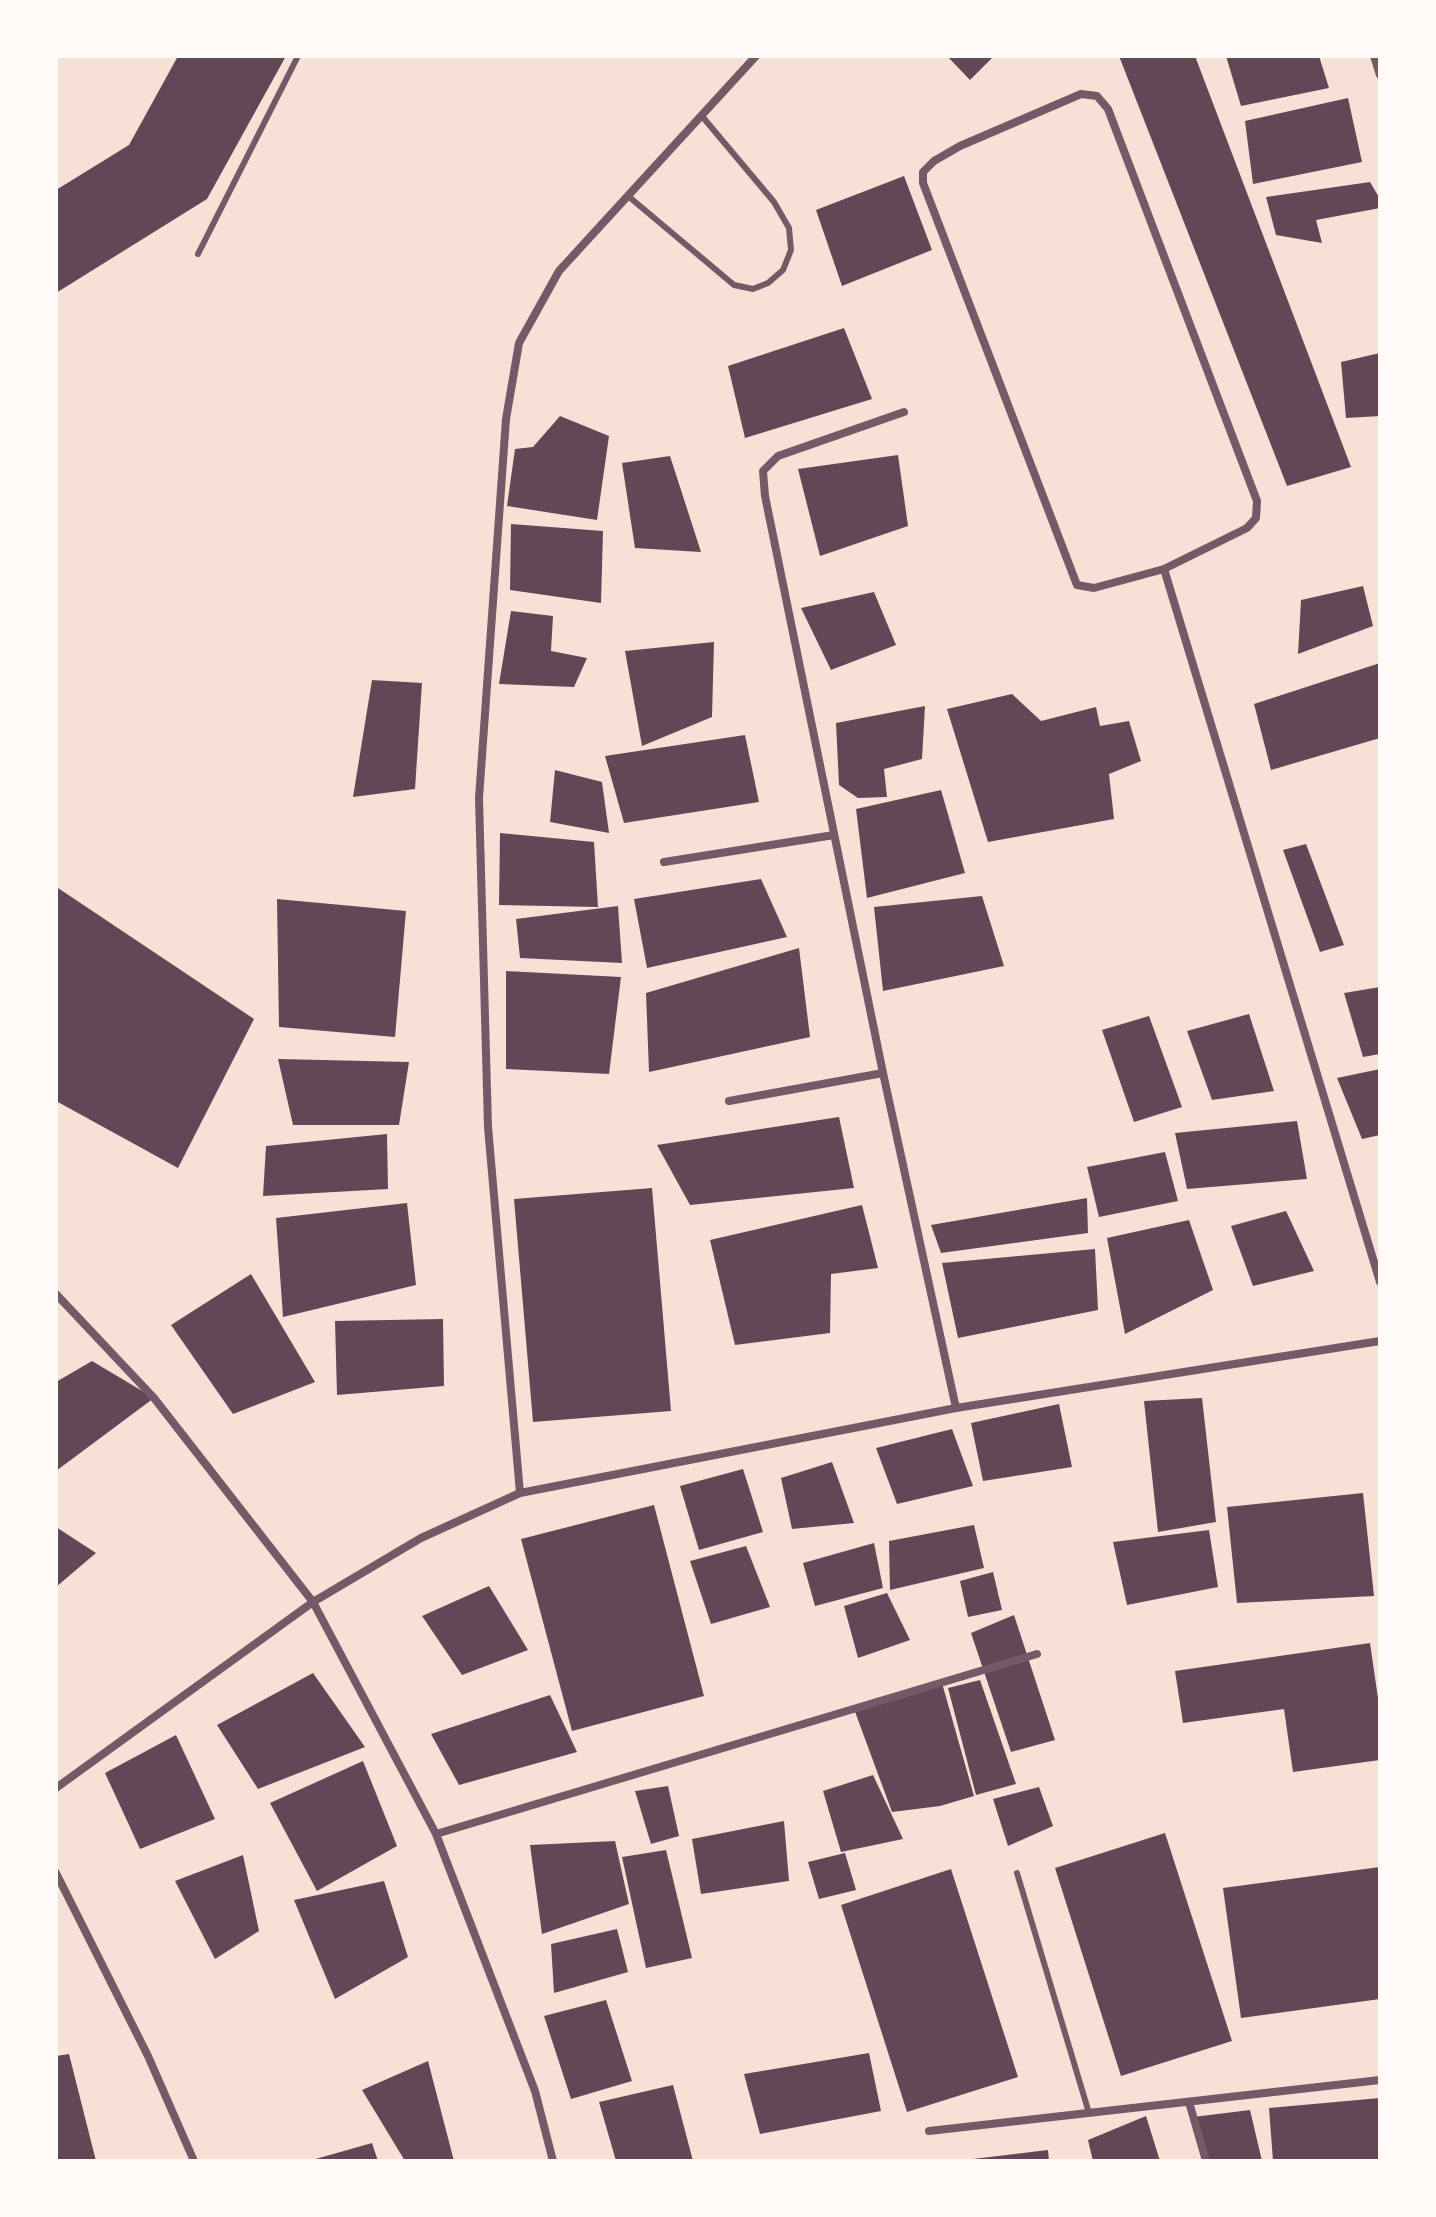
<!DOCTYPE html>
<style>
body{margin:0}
#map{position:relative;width:1436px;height:2217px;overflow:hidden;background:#f7e1d7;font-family:"IBM Plex Sans",sans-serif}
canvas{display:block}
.frame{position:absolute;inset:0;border:58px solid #fffaf5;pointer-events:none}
</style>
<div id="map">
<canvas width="1436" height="2217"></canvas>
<div class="frame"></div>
</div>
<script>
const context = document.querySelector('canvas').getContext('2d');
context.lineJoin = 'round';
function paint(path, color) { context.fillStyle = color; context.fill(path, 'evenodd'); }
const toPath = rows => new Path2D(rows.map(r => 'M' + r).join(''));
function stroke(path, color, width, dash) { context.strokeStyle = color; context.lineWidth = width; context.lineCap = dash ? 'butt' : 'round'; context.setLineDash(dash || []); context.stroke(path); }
paint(toPath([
 [178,56,286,56,207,199,56,293,56,190,129,145],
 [947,56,994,56,970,80],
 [1119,56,1195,56,1351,467,1287,486],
 [1226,56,1319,56,1329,88,1241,106],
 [1348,98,1362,162,1253,184,1245,121],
 [904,176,932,250,842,286,816,210],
 [1370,182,1380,199,1380,208,1316,220,1322,243,1276,235,1266,197],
 [844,328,872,399,745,438,728,366],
 [1380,353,1380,416,1346,418,1341,362],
 [560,416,609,436,597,520,507,506,515,449,533,447],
 [898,455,908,526,820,556,798,469],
 [670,456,701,552,635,548,622,463],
 [511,524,603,531,601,603,510,590],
 [1363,586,1373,626,1298,654,1301,600],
 [874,592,896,645,831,670,801,608],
 [511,611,553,616,551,651,587,658,574,687,499,684],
 [714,642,712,717,642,746,625,651],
 [1380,663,1380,738,1271,770,1254,704],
 [372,680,422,683,415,789,353,797],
 [1012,694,1041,721,1096,707,1100,726,1129,721,1141,761,1109,774,1114,819,988,842,947,709],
 [925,706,922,759,884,769,887,797,858,798,839,785,836,723],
 [745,735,759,802,624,823,605,756],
 [555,770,602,782,609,833,550,822],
 [941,790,965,873,867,898,856,809],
 [500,833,594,842,598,907,499,905],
 [1306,844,1344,945,1320,952,1283,850],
 [761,879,787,937,647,968,634,899],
 [58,888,254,1019,178,1168,56,1101,56,893],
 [982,896,1004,966,883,991,874,907],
 [277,899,406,911,395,1037,279,1027],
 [618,906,622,963,520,958,516,919],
 [799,948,810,1037,649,1072,646,993],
 [506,971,621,977,609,1074,506,1069],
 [1380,987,1380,1054,1363,1057,1344,993],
 [1249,1014,1274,1091,1212,1100,1187,1031],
 [1149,1016,1182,1107,1134,1122,1102,1030],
 [278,1059,409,1062,399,1125,293,1125],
 [1380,1069,1380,1135,1362,1139,1337,1078],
 [839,1117,854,1188,690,1205,657,1145],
 [1297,1121,1307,1179,1187,1189,1175,1133],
 [387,1134,388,1189,263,1196,266,1146],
 [1165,1152,1178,1201,1099,1217,1087,1167],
 [652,1188,671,1411,533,1422,514,1199],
 [1087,1198,1088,1233,941,1253,931,1225],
 [407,1203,416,1285,283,1317,276,1218],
 [862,1205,878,1268,831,1274,830,1333,735,1345,710,1240],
 [1286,1211,1314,1271,1253,1286,1231,1226],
 [1189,1220,1213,1290,1125,1334,1107,1238],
 [1095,1249,1098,1310,958,1338,942,1263],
 [251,1274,315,1382,233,1414,171,1325],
 [443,1319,444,1386,337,1395,335,1321],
 [92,1361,154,1398,56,1471,56,1382],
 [1202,1398,1216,1522,1158,1532,1144,1401],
 [1059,1404,1072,1467,983,1481,971,1423],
 [952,1429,973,1486,897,1504,876,1448],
 [832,1462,854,1523,792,1529,781,1478],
 [743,1469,763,1532,699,1550,680,1486],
 [1363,1493,1374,1596,1237,1603,1227,1507],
 [654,1505,704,1696,572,1731,521,1539],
 [974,1525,984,1568,890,1590,889,1541],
 [56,1527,96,1553,56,1587],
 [1209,1530,1218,1587,1127,1605,1113,1542],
 [874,1543,883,1588,815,1606,803,1563],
 [746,1546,770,1607,711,1624,690,1561],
 [993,1572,1002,1610,968,1617,960,1581],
 [489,1586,528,1650,462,1675,422,1616],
 [887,1593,910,1640,858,1658,844,1606],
 [1014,1615,1055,1740,1011,1752,971,1633],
 [1370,1643,1380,1712,1380,1760,1293,1772,1284,1709,1183,1723,1175,1671],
 [313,1673,365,1747,258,1789,217,1725],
 [980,1680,1016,1784,976,1795,948,1688],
 [942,1683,974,1796,940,1806,892,1812,854,1709],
 [550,1695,577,1752,459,1785,431,1734],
 [176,1735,215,1819,140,1849,105,1773],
 [363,1761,397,1846,317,1891,270,1803],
 [873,1775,903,1839,841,1852,823,1791],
 [668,1786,679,1836,651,1844,635,1791],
 [1039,1787,1053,1826,1008,1846,993,1799],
 [784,1821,789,1881,701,1894,692,1839],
 [1165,1833,1232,2041,1121,2076,1055,1868],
 [615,1841,629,1904,542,1934,530,1845],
 [666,1850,692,1958,646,1968,622,1857],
 [845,1853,856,1890,819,1899,808,1862],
 [243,1855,259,1931,215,1959,175,1881],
 [1380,1867,1380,1999,1241,2018,1223,1888],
 [951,1869,1018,2077,907,2112,841,1905],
 [384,1881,408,1957,335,1999,294,1900],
 [617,1929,628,1972,554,1993,551,1944],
 [606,2000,632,2081,571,2099,544,2016],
 [869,2053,881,2111,760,2134,744,2074],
 [69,2054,96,2161,56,2161,56,2056],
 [428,2061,454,2161,405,2161,362,2090],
 [673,2085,693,2161,616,2161,599,2102],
 [1380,2098,1380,2161,1273,2161,1269,2108],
 [1250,2110,1262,2161,1206,2161,1193,2117],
 [1146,2116,1160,2161,1093,2161,1088,2140],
 [372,2143,378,2161,312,2161,312,2160],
 [1048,2150,1049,2161,973,2161,973,2159]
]), '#644757');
stroke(toPath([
 [628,196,734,285,753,289,768,283,783,270,791,250,789,228,774,202,701,115],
 [198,254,298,56],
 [1017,1873,1089,2113]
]), '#755966', 6);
stroke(toPath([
 [1374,56,1380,75],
 [1081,94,1097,96,1108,109,1257,501,1256,518,1247,528,1164,569,1094,588,1077,585,923,183,923,172,934,161,960,146,1081,94],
 [904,412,778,456,763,471,765,496,883,1073,956,1408],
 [1164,569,1380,1282],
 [664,862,834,835],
 [729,1101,883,1073],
 [56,1294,154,1398,313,1602,436,1834,535,2091,553,2161],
 [520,1493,488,1127,479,798,506,419,519,343,559,271,756,56],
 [56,1788,313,1602,421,1538,520,1493,956,1408,1380,1341],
 [436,1834,1037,1654],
 [56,1873,148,2056,194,2161],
 [1189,2102,1206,2161],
 [929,2131,1380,2080]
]), '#755966', 8);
</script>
